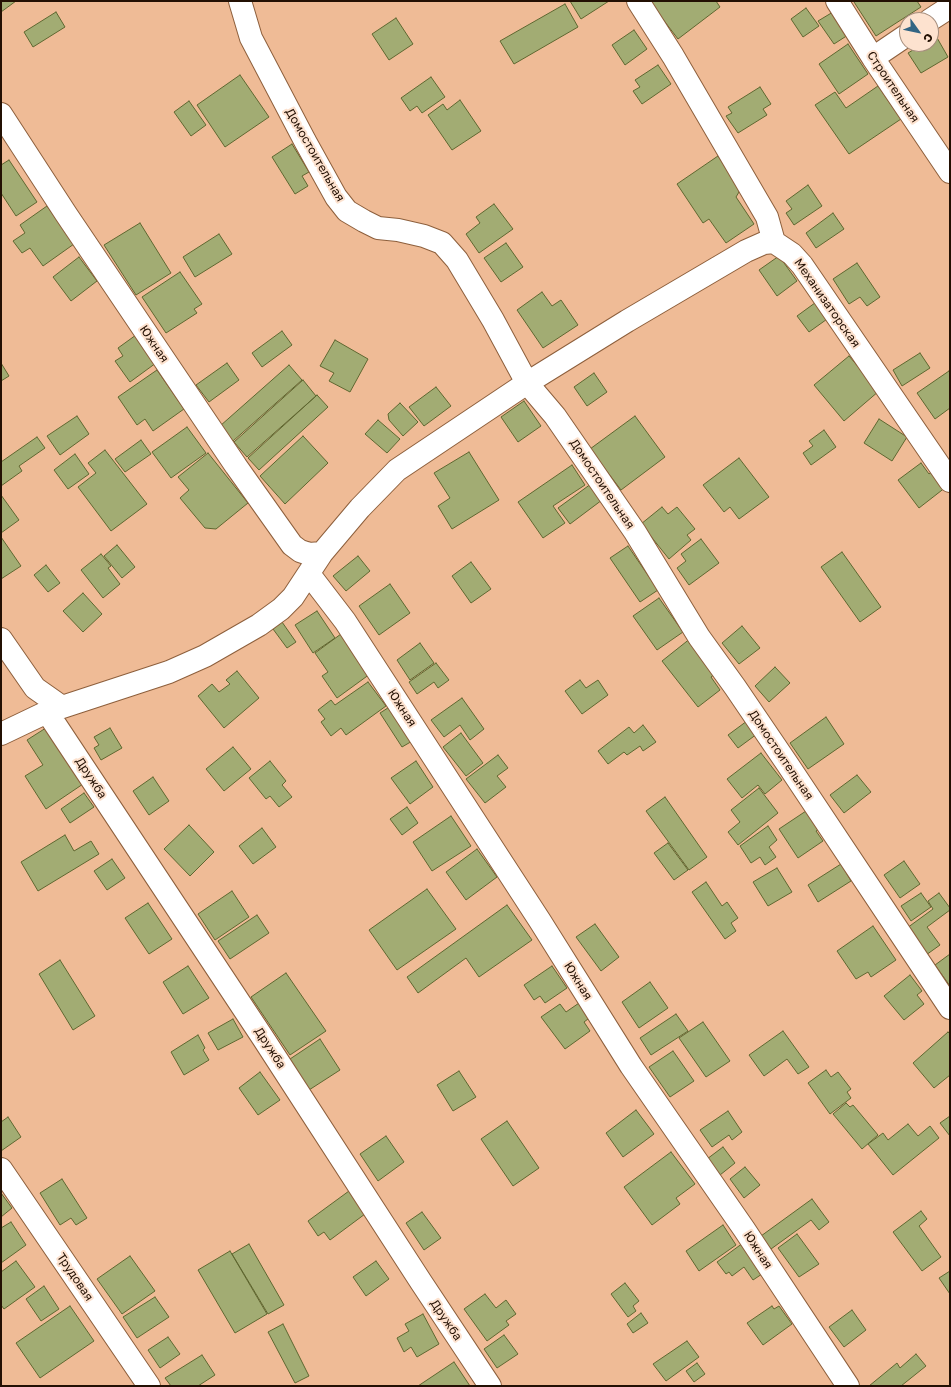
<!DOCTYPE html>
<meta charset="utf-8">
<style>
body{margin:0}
#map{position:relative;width:951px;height:1387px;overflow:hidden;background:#efbb96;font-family:"Golos Text",sans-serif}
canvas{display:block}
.frame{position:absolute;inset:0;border:2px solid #231003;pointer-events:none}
.north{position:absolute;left:899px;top:12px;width:40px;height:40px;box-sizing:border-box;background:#fde2cf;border:1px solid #a68e7d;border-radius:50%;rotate:123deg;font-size:11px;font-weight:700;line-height:16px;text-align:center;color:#231003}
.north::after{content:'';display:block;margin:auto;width:14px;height:18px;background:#336583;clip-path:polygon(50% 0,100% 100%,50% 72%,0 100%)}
</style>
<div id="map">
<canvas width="951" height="1387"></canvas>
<div class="frame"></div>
<div class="north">С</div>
</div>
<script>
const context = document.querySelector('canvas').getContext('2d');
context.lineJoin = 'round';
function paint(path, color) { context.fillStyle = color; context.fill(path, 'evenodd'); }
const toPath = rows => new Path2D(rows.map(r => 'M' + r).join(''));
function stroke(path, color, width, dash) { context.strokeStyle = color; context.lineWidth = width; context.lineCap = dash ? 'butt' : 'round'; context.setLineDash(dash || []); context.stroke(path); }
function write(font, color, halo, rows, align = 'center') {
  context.font = font + ' "Golos Text",sans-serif'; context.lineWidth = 4; context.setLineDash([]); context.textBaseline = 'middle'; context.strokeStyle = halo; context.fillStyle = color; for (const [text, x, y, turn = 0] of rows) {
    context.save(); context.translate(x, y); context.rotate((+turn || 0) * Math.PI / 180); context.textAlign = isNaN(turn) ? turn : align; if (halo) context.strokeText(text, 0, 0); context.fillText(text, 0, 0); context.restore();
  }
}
const building = toPath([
 [1,1,16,1,1,12,1,1],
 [570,1,609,1,581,19,570,1],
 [649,1,716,1,720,7,678,39,649,1],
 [855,1,917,1,921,7,876,36,854,2,855,1],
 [565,4,578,27,514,64,500,41,565,4],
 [806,8,819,26,803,37,791,19,806,8],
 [56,12,65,27,33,47,24,32,56,12],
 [833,12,848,35,834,44,818,21,833,12],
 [396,18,413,44,389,60,372,34,396,18],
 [634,30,647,49,625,65,612,45,634,30],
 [936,36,948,57,921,73,908,53,923,44,931,44,931,39,936,36],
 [848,44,868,74,839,94,819,64,848,44],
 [658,65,671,84,642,104,633,91,640,87,635,80,658,65],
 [240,75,269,117,225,147,197,105,240,75],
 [431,77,445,97,422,113,417,106,410,111,401,98,431,77],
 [878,86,901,119,849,154,815,105,835,92,846,108,878,86],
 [760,87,771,104,763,109,767,115,738,133,726,116,732,113,728,107,760,87],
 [460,100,481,131,452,150,428,115,443,104,447,110,460,100],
 [189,101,206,125,191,136,174,112,189,101],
 [292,144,309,172,302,176,308,186,295,194,272,157,292,144],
 [718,156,738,186,739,192,736,197,754,224,726,243,709,219,703,223,677,184,718,156],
 [9,160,37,202,16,216,1,193,1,165,9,160],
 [808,185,822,206,794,225,786,213,792,209,786,201,808,185],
 [494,204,513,229,479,253,466,234,480,223,476,217,494,204],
 [47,206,74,244,43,266,30,248,22,253,13,241,25,233,20,225,47,206],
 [833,213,844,229,816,248,806,233,833,213],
 [140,223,171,273,136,295,104,245,140,223],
 [219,234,232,254,195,277,183,257,219,234],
 [506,243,523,267,501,282,484,258,506,243],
 [779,256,797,281,777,296,759,270,779,256],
 [79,257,97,281,71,301,53,277,79,257],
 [857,263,880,297,867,306,860,297,849,304,833,279,857,263],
 [180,272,202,304,194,309,197,313,166,333,142,297,180,272],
 [542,292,552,306,561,300,578,325,543,348,517,310,542,292],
 [819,300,830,317,809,332,797,316,819,300],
 [282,331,292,345,262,367,252,353,282,331],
 [136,335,156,363,130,382,115,361,123,356,118,348,136,335],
 [335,340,368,359,350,392,329,381,334,373,320,366,335,340],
 [920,353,930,368,902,386,893,370,920,353],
 [849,356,879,391,844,421,814,385,849,356],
 [1,363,9,376,1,381,1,363],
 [227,363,239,380,209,402,196,385,227,363],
 [289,365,302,380,233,441,220,426,289,365],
 [157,370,184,409,153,431,145,419,137,425,118,397,157,370],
 [949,371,950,373,950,408,935,419,917,393,949,371],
 [594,373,607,392,587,406,574,387,594,373],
 [303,380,316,396,247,457,234,442,303,380],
 [436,387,451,406,424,426,409,407,436,387],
 [317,395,328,407,259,470,248,458,317,395],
 [524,401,541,426,518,442,501,417,524,401],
 [400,403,418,422,403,436,389,420,388,414,400,403],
 [77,416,89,434,60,455,47,436,77,416],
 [635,416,665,457,621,490,590,449,635,416],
 [879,419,907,437,892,461,864,443,879,419],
 [378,420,400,439,387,453,365,434,378,420],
 [187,427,206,453,171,478,152,452,187,427],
 [824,430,836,447,811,465,803,453,813,446,809,441,824,430],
 [303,436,328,463,285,504,260,476,303,436],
 [37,437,45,448,19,466,22,471,1,486,1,462,37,437],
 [141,440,151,454,125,472,115,459,141,440],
 [105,450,147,504,111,531,78,487,96,473,88,463,105,450],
 [469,452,499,500,452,529,438,506,450,498,434,473,469,452],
 [208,453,248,503,216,529,205,528,180,498,189,490,178,477,208,453],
 [75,454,89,474,68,489,54,470,75,454],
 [739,458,769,497,739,519,730,507,724,512,703,485,739,458],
 [921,463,929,474,934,470,946,487,919,508,898,480,921,463],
 [572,465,585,485,553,506,565,523,543,538,518,502,572,465],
 [595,481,606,497,570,524,558,508,595,481],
 [1,495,19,520,1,533,1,495],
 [662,507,668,514,677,507,695,529,687,535,691,540,669,559,641,524,662,507],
 [1,537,21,566,1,579,1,537],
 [701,539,719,563,689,585,677,568,686,561,681,554,701,539],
 [117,545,135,567,122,578,104,556,117,545],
 [628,546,658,590,640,602,610,558,628,546],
 [842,552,881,607,860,622,821,567,842,552],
 [101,554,111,566,108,568,120,584,103,598,81,570,101,554],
 [358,556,370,571,346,591,333,576,358,556],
 [471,562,491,589,471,603,452,576,471,562],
 [46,565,60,583,48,592,34,575,46,565],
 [390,584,410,613,379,635,359,606,390,584],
 [83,593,102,614,83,632,63,611,83,593],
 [659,598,683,632,657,650,633,616,659,598],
 [317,611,335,638,313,653,295,625,317,611],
 [282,622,296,642,287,648,273,629,282,622],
 [742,626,760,648,739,664,722,643,742,626],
 [341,634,370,674,337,698,322,676,328,672,315,653,341,634],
 [691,638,718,672,711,677,720,690,698,707,662,661,691,638],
 [420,643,434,663,410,680,397,660,420,643],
 [436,663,449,680,438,688,434,682,417,694,409,682,436,663],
 [775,667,790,683,769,702,755,686,775,667],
 [237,671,259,698,224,728,198,696,212,684,219,692,230,684,226,680,237,671],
 [580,680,586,688,598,680,608,695,582,714,565,691,580,680],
 [368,682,386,706,346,735,341,728,331,736,321,722,325,719,318,710,331,700,335,705,368,682],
 [462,698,484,729,470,740,460,725,444,737,431,720,462,698],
 [391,706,414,740,402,747,380,713,391,706],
 [826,717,844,744,808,769,790,743,826,717],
 [747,721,757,734,738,748,728,735,747,721],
 [643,725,656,742,643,751,640,746,627,755,624,752,608,764,598,751,629,727,634,733,643,725],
 [49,726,86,782,46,809,25,776,43,765,27,740,49,726],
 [110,728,122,748,101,760,94,748,99,745,94,737,110,728],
 [461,733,483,763,466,776,443,747,461,733],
 [233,747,251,769,224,791,206,769,233,747],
 [761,753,782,780,765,794,758,785,742,798,727,779,761,753],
 [498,755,508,768,497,776,506,787,485,803,466,779,498,755],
 [270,761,286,781,282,785,292,797,279,807,270,796,266,799,249,778,270,761],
 [416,761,433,787,410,804,391,778,416,761],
 [857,775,871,792,844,813,830,795,857,775],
 [153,777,169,801,149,815,133,791,153,777],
 [759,788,778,813,738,845,728,832,740,822,731,810,759,788],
 [84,793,94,807,70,823,61,809,84,793],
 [665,797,707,857,689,870,646,811,665,797],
 [407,807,418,823,402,835,390,819,407,807],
 [809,809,821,828,816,831,823,841,798,858,779,829,809,809],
 [451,816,471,846,432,871,413,842,451,816],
 [189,825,214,852,190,876,164,849,189,825],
 [768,826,777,840,769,847,776,857,765,865,760,857,751,863,740,846,768,826],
 [262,828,276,847,253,864,239,846,262,828],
 [65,835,74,851,91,841,99,854,38,891,21,862,65,835],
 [668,843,688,870,674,880,654,853,668,843],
 [477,849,497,877,466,900,446,872,477,849],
 [112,859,125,878,107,890,94,871,112,859],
 [904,861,920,884,900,898,884,875,904,861],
 [841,864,851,881,818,902,808,885,841,864],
 [777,868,792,892,768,906,753,882,777,868],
 [706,882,722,906,727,902,738,918,731,923,736,931,725,939,692,892,706,882],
 [427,889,456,929,397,970,369,930,427,889],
 [232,891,249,917,215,940,198,914,232,891],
 [921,893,931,907,911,921,901,906,921,893],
 [939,893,950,908,950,910,927,927,940,945,926,955,907,928,933,909,928,901,939,893],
 [148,903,172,939,149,954,125,918,148,903],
 [507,905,532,940,479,977,466,958,418,993,407,977,507,905],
 [257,915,269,933,230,959,218,941,257,915],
 [595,924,619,957,601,971,576,937,595,924],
 [873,926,896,960,871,977,868,972,856,979,837,951,873,926],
 [950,954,950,986,935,965,950,954],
 [60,960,95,1016,73,1030,39,974,60,960],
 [188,966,209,998,183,1014,163,982,188,966],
 [552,966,567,988,545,1003,540,996,534,1000,524,985,552,966],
 [286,973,326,1031,290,1055,251,997,286,973],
 [910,975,922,991,917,995,924,1004,904,1020,884,996,910,975],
 [650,982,668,1008,639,1028,622,1002,650,982],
 [582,1001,592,1016,584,1022,590,1031,565,1049,541,1017,560,1004,566,1012,582,1001],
 [676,1014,688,1031,651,1055,640,1038,676,1014],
 [233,1019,243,1037,218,1050,208,1033,233,1019],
 [703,1022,730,1061,706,1077,679,1038,703,1022],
 [783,1031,809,1067,798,1074,787,1059,764,1076,749,1055,783,1031],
 [948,1032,950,1034,950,1075,934,1088,913,1063,948,1032],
 [198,1035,205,1048,203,1050,209,1060,184,1075,171,1052,198,1035],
 [320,1039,340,1070,309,1090,290,1059,320,1039],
 [673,1051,694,1081,670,1097,649,1067,673,1051],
 [826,1070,831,1077,838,1072,851,1089,847,1092,851,1098,830,1114,808,1083,826,1070],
 [459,1071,476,1097,453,1111,437,1085,459,1071],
 [260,1072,280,1100,258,1115,239,1088,260,1072],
 [846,1103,850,1107,853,1105,878,1135,862,1149,833,1114,846,1103],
 [636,1110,654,1134,623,1157,606,1133,636,1110],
 [728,1111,742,1132,732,1140,729,1135,712,1147,700,1130,728,1111],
 [950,1116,950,1136,940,1123,950,1116],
 [8,1117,21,1137,1,1151,1,1122,8,1117],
 [507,1121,539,1168,513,1186,481,1139,507,1121],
 [908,1124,918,1136,930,1126,939,1138,893,1175,868,1144,883,1133,888,1140,908,1124],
 [386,1136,404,1162,378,1181,360,1154,386,1136],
 [723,1147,735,1163,720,1175,707,1159,723,1147],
 [671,1152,695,1184,676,1198,680,1204,652,1225,624,1187,671,1152],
 [745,1167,760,1185,744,1198,730,1179,745,1167],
 [62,1179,87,1218,76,1225,71,1218,60,1225,40,1193,62,1179],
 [349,1191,365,1214,330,1240,324,1232,318,1236,308,1221,349,1191],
 [1,1193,12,1208,1,1217,1,1193],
 [812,1199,829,1222,819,1230,811,1220,771,1249,761,1236,812,1199],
 [921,1211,927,1219,919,1226,941,1257,922,1271,893,1232,921,1211],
 [422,1212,441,1238,424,1250,406,1223,422,1212],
 [11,1222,26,1245,1,1263,1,1228,11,1222],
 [723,1225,736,1245,699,1271,686,1251,723,1225],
 [797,1234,819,1264,799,1277,778,1248,797,1234],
 [743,1243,765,1272,753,1280,744,1267,732,1276,729,1272,726,1274,717,1262,743,1243],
 [249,1244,284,1305,268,1314,232,1254,249,1244],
 [230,1251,267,1314,235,1333,198,1270,230,1251],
 [130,1256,155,1291,122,1314,97,1279,130,1256],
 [16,1261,35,1287,4,1309,1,1305,1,1272,16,1261],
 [376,1261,389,1279,366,1296,353,1277,376,1261],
 [950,1271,950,1294,939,1278,950,1271],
 [625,1283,639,1301,633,1306,636,1311,628,1317,611,1294,625,1283],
 [44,1286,59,1309,41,1321,26,1299,44,1286],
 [485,1294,496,1308,506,1300,516,1314,506,1321,509,1325,487,1341,464,1309,485,1294],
 [155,1297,169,1317,137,1338,123,1317,155,1297],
 [70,1306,94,1341,40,1378,16,1343,70,1306],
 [772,1306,774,1309,779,1306,792,1324,763,1345,747,1323,772,1306],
 [852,1310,866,1330,844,1347,829,1327,852,1310],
 [641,1313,648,1323,633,1333,627,1324,641,1313],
 [423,1314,439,1344,417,1357,411,1347,404,1352,397,1338,409,1331,405,1324,423,1314],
 [283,1324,309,1376,295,1383,268,1332,283,1324],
 [504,1335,518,1354,497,1368,484,1349,504,1335],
 [168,1337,180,1354,160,1368,148,1350,168,1337],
 [687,1341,699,1357,666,1381,653,1364,687,1341],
 [916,1354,926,1366,901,1386,869,1386,897,1363,900,1368,916,1354],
 [202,1355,215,1375,198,1386,171,1386,165,1378,202,1355],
 [454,1362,470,1386,418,1386,454,1362],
 [697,1363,705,1374,694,1382,686,1371,697,1363]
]);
paint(building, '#a2ac73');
stroke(building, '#5e6730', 1);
const minor = toPath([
 [240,1,251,38,305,141,336,197,347,211,364,221,378,228,398,230,424,236,442,243,457,260,493,320,527,383,555,416,635,532,699,637,735,687,788,765,950,1008],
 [638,1,673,56,767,217,774,242,792,254,802,265,950,481],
 [837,1,873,58,950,172],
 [930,20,950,7],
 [873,58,907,35],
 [1,114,66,214,236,466,292,545,300,551,309,554,322,553],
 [309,574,345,621,540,921,631,1066,744,1229,848,1386],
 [1,639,35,688,62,707],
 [47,712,263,1038,421,1282,490,1386],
 [1,734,47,712,169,672,205,656,259,625,281,609,293,597,322,553,360,508,397,470,527,383,627,321,746,251,764,243,774,242],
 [1,1169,149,1386]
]);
stroke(minor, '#8d5f3c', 24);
stroke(minor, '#fff', 22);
write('12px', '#231003', '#fde2cf', [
 ["Строительная",893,87,56],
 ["Домостоительная",315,155,60],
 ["Механизаторская",827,303,55],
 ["Южная",154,344,56],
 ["Домостоительная",602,484,56],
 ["Южная",402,708,57],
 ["Домостоительная",781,755,56],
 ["Дружба",91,778,57],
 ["Южная",578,981,58],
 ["Дружба",270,1048,57],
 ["Южная",758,1250,57],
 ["Трудовая",75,1277,56],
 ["Дружба",446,1320,56]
]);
</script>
